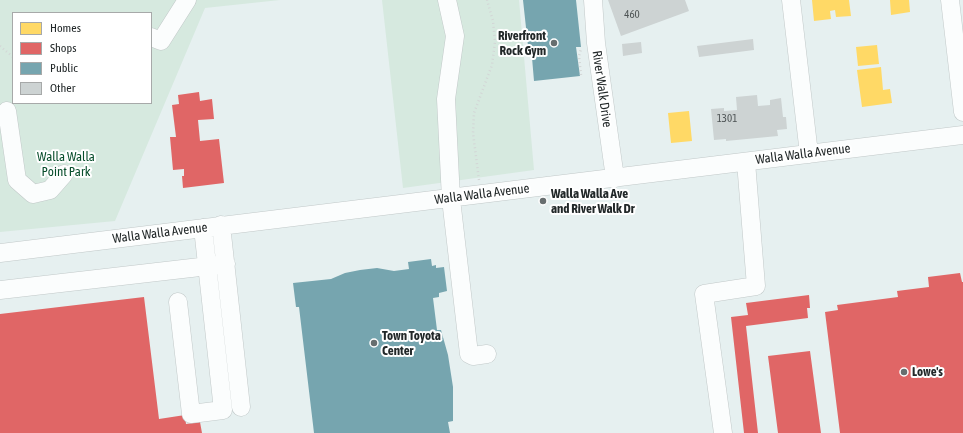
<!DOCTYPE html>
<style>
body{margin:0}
#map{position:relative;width:963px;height:433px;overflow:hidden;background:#e6f0f0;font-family:"Asap Condensed",sans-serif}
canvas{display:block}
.legend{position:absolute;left:12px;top:12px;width:140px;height:92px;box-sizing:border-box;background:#fff;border:1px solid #a7a9a9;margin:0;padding:5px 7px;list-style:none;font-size:12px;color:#222829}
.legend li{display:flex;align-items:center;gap:8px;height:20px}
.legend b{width:20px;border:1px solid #a7a9a9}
</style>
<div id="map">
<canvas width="963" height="433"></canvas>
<ul class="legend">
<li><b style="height:11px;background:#ffd966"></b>Homes</li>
<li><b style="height:11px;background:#e06666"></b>Shops</li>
<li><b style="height:11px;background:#76a5af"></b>Public</li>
<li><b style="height:11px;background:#cdd3d3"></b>Other</li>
</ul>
</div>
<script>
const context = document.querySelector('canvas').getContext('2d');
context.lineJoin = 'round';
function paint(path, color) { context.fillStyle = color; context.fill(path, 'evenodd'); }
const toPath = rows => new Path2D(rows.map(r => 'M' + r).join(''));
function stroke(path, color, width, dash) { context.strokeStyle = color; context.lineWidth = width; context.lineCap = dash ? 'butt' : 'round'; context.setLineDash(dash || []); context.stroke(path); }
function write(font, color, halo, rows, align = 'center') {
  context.font = font + ' "Asap Condensed",sans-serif'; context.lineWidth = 4; context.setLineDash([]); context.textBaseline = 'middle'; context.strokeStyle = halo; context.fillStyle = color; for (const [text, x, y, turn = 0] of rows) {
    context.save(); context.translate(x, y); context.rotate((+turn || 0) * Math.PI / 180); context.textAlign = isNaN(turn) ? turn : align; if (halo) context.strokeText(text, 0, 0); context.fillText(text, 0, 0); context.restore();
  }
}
paint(toPath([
 [0,0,280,0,205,8,115,221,0,232],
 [13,13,151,13,151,103,13,103],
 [382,0,519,0,534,170,403,188]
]), '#d6e9df');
paint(toPath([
 [812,0,849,0,851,16,836,17,835,10,830,11,831,19,814,21],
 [890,0,909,0,910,12,891,15],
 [877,45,879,64,858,66,856,47],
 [881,67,883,90,890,89,892,103,862,107,857,70],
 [689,111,692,141,671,143,668,113]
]), '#ffd966');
paint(toPath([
 [199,92,200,101,212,99,214,119,198,120,200,141,219,139,224,183,183,188,182,176,184,176,184,169,173,170,170,137,176,137,172,105,179,104,178,95],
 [960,273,962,282,963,282,963,433,840,433,825,312,838,310,837,305,898,297,897,291,929,287,928,277],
 [809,295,810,308,807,308,808,318,746,326,758,433,744,433,731,317,748,315,746,303],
 [144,297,159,419,185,415,186,424,200,422,202,433,0,433,0,314],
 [810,351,821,433,778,433,768,356]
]), '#e06666');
paint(toPath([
 [523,0,576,0,581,47,576,47,580,76,534,81,531,46,528,46],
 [431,259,432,266,436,265,436,268,444,267,447,291,439,293,439,297,433,298,437,330,441,330,448,355,453,387,453,421,448,422,450,433,314,433,299,307,296,307,293,283,331,279,345,273,360,270,377,268,394,271,409,269,408,262]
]), '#76a5af');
paint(toPath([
 [608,0,685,0,689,11,621,36],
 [753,39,754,50,699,57,697,46],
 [641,42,642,53,623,56,622,44],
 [757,95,758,106,770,105,770,100,781,98,783,117,786,117,787,129,777,130,778,136,726,141,726,139,714,140,711,109,724,108,724,111,737,110,736,97]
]), '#cdd3d3');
const minor = toPath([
 [447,0,455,36,446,99,451,199,469,354,473,356,487,354],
 [593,0,596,43,615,178],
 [791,0,809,154],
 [950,0,963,112],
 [151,37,161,41,187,0],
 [7,111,17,180,33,194,50,190,64,174],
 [221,225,241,407],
 [0,253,963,135],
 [0,290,226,264],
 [178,302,191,414,223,410,203,228],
 [723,433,704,294,756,286,746,162]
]);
stroke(minor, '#c1c8c8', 19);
stroke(toPath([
 [0,46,13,57],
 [581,75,579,56,581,49],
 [479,180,473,133,474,113,492,65,495,42,493,21,487,0]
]), '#d3d6d6', 2.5, [1, 3]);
stroke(minor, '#fbfdfd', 18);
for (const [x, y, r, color] of [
 [554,43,4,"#676e6f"],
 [543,201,4,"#676e6f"],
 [374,343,4,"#676e6f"],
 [904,372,4,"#676e6f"]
]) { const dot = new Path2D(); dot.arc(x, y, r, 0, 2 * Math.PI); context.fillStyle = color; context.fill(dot); stroke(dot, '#fff', 1.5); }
write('11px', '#4d5354', null, [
 ["460",632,15],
 ["1301",727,119]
]);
write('bold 13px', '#222829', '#fff', [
 ["Riverfront",546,36,"right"],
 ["Rock Gym",546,51,"right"],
 ["Walla Walla Ave",551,194],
 ["and River Walk Dr",551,209],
 ["Town Toyota",382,336],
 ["Center",382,351],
 ["Lowe's",912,372]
], 'left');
write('13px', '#222829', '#fff', [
 ["River Walk Drive",602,89,82],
 ["Walla Walla Avenue",803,154,-7],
 ["Walla Walla Avenue",482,194,-7],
 ["Walla Walla Avenue",160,233,-7]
]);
write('13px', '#084e2c', '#fff', [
 ["Walla Walla",66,157],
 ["Point Park",66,172]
]);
</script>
